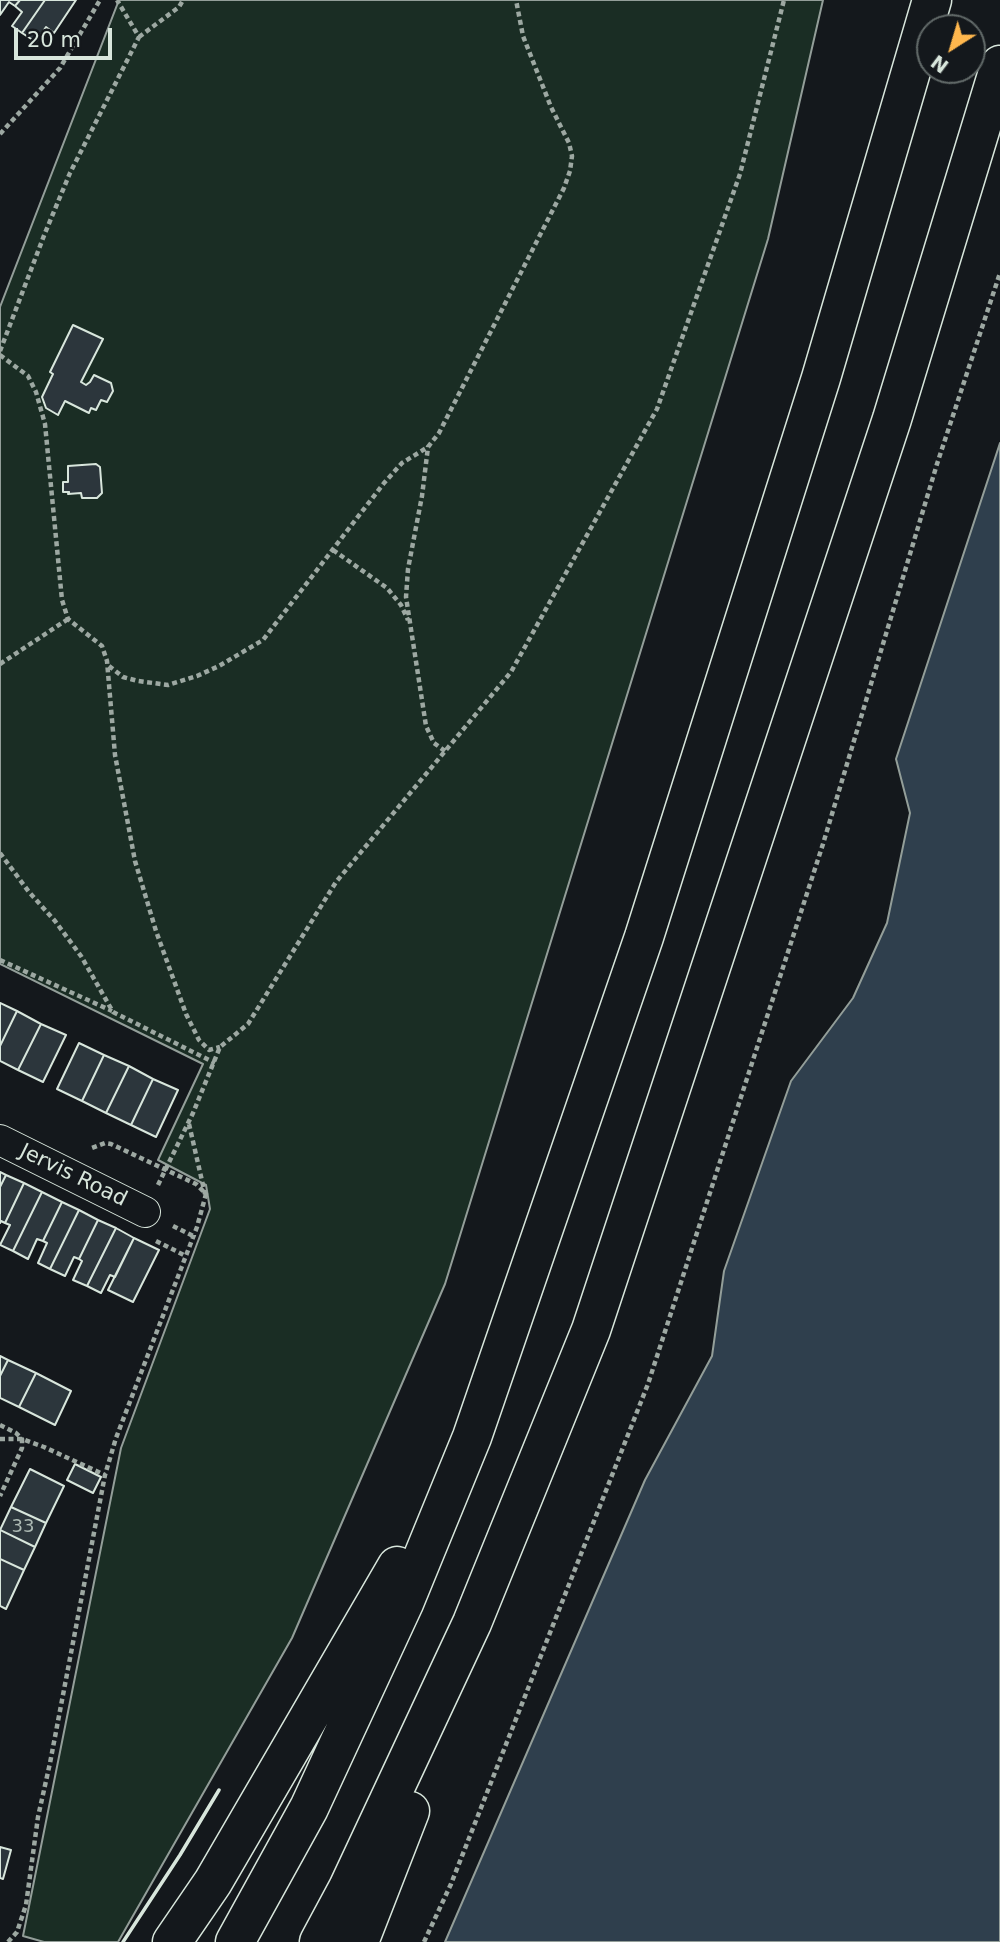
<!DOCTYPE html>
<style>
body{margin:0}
#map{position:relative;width:1000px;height:1942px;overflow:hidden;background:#14181c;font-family:"DejaVu Sans",sans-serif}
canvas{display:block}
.north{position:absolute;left:916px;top:14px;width:70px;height:70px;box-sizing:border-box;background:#14181c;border:2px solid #626a69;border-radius:50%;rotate:217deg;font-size:19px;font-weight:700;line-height:28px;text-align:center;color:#d8e6dc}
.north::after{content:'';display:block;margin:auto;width:24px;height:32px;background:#ffb74d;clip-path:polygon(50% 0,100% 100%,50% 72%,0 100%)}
.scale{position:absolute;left:14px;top:28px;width:98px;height:32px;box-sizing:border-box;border:4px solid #d8e6dc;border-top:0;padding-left:9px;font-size:21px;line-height:24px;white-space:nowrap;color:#d8e6dc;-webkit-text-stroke:5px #14181c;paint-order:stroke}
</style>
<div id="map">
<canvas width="1000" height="1942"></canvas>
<div class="north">N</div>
<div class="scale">20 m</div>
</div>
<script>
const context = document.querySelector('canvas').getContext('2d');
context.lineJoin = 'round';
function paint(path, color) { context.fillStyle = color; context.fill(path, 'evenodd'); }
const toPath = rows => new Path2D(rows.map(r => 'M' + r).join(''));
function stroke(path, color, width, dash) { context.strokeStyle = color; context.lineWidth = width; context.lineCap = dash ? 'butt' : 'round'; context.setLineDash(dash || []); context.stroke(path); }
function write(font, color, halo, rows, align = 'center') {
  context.font = font + ' "DejaVu Sans",sans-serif'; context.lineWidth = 5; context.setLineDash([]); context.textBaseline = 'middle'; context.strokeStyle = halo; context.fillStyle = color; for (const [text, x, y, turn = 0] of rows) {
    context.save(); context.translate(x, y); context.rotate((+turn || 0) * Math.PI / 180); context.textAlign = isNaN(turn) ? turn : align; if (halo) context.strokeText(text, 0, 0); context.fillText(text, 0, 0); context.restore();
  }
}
const green = toPath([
 [119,0,823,0,768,239,445,1284,292,1638,118,1942,44,1942,23,1936,121,1448,210,1209,206,1185,158,1160,203,1064,0,964,0,307,119,0]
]);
paint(green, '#1a2d24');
stroke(green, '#939e99', 2);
const water = toPath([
 [1000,443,1000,1942,445,1942,645,1480,712,1356,724,1271,791,1081,853,998,887,923,910,813,896,759,1000,443]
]);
paint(water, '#2f3f4d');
stroke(water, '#939e99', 2);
const building = toPath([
 [0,0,20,0,15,6,9,2,0,15,0,0],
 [20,0,45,0,22,33,12,26,22,12,15,6,20,0],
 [45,0,76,0,54,33,46,27,36,42,22,33,45,0],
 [73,325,103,339,81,382,86,385,90,382,94,375,111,383,113,391,107,402,101,400,96,410,91,408,89,413,65,401,58,415,46,408,42,397,53,374,50,372,73,325],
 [96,464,100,467,102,493,97,498,82,498,81,493,68,494,69,492,63,492,63,482,68,482,68,466,96,464],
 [0,1003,17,1011,0,1046,0,1003],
 [17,1011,41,1024,18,1070,0,1061,0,1046,17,1011],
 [41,1024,66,1035,43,1082,18,1070,41,1024],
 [79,1043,104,1055,82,1101,57,1089,79,1043],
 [104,1055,129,1066,106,1113,82,1101,104,1055],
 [129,1066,153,1079,131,1125,106,1113,129,1066],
 [153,1079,178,1090,156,1137,131,1125,153,1079],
 [0,1172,6,1175,0,1187,0,1172],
 [6,1175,24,1183,5,1223,1,1221,0,1223,0,1187,6,1175],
 [24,1183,42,1192,13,1251,0,1245,10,1225,5,1223,24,1183],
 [42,1192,62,1202,43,1241,37,1239,28,1259,13,1251,42,1192],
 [62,1202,79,1210,50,1269,38,1263,47,1243,43,1241,62,1202],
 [79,1210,98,1220,79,1259,74,1257,65,1276,50,1269,79,1210],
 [98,1220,116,1228,87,1286,73,1280,82,1261,79,1259,98,1220],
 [116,1228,134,1238,115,1277,110,1275,101,1293,87,1286,116,1228],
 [134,1238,159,1250,133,1302,108,1290,134,1238],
 [0,1356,8,1360,0,1376,0,1356],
 [8,1360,36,1373,19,1407,0,1398,0,1376,8,1360],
 [36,1373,71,1391,55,1425,19,1407,36,1373],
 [75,1464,101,1477,93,1493,67,1480,75,1464],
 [30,1469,64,1486,46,1523,11,1507,30,1469],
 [11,1507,46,1523,35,1547,0,1530,11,1507],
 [0,1530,35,1547,24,1570,0,1559,0,1530],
 [0,1559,24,1570,6,1609,0,1606,0,1559],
 [0,1847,11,1850,3,1879,0,1878,0,1847]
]);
paint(building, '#2c363c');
stroke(building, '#d8e6dc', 2);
const minor = toPath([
 [0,1140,145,1212]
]);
const motorway = toPath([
 [172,1942,213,1882,397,1566],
 [235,1942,309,1808,404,1603,472,1437,644,937,821,378,932,0],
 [319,1942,348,1888,472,1623,591,1330,892,419,1000,65],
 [359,1942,410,1811]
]);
stroke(minor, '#d8e6dc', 32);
stroke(motorway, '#d8e6dc', 41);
stroke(toPath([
 [139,37,179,7,183,0],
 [0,134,60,68,100,0],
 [0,351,45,233,70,173,139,37,117,0],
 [0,355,28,376,36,392,45,424,62,600,68,619,102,646,107,661,115,755,135,861,156,931,186,1014,199,1040,209,1050,220,1047],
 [333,550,387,588,401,605,408,620],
 [0,664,68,619],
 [109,666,123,677,138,681,168,685,197,676,219,666,263,640,384,483,402,463,428,447],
 [445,751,434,743,426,726,406,597,408,569,422,496,428,447,439,433,564,188,570,171,572,156,569,143,551,107,523,36,516,0],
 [0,853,29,892,55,921,81,956,113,1012,215,1063],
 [0,960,112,1011],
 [189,1124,205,1194],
 [158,1185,193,1113,220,1047,248,1024,336,882,511,672,657,409,740,174,784,0],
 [173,1226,193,1236],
 [156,1241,186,1256],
 [0,1425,16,1433,22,1439,22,1448,0,1496],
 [0,1439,22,1439,44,1447,105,1475],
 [8,1942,17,1932,26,1905,38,1817,50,1763,105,1475,116,1438,197,1227,206,1194,196,1184,111,1144,105,1143,89,1149],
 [424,1942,451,1884,648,1384,823,844,937,464,1000,273]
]), '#9da8a2', 4.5, [5, 3.5]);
stroke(minor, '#14181c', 30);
stroke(motorway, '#14181c', 38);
stroke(toPath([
 [123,1942,180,1855,219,1790]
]), '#d8e6dc', 3.5);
write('18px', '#adbab4', null, [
 ["33",23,1527]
]);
write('21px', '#d8e6dc', '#14181c', [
 ["Jervis Road",73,1176,26]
]);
</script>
